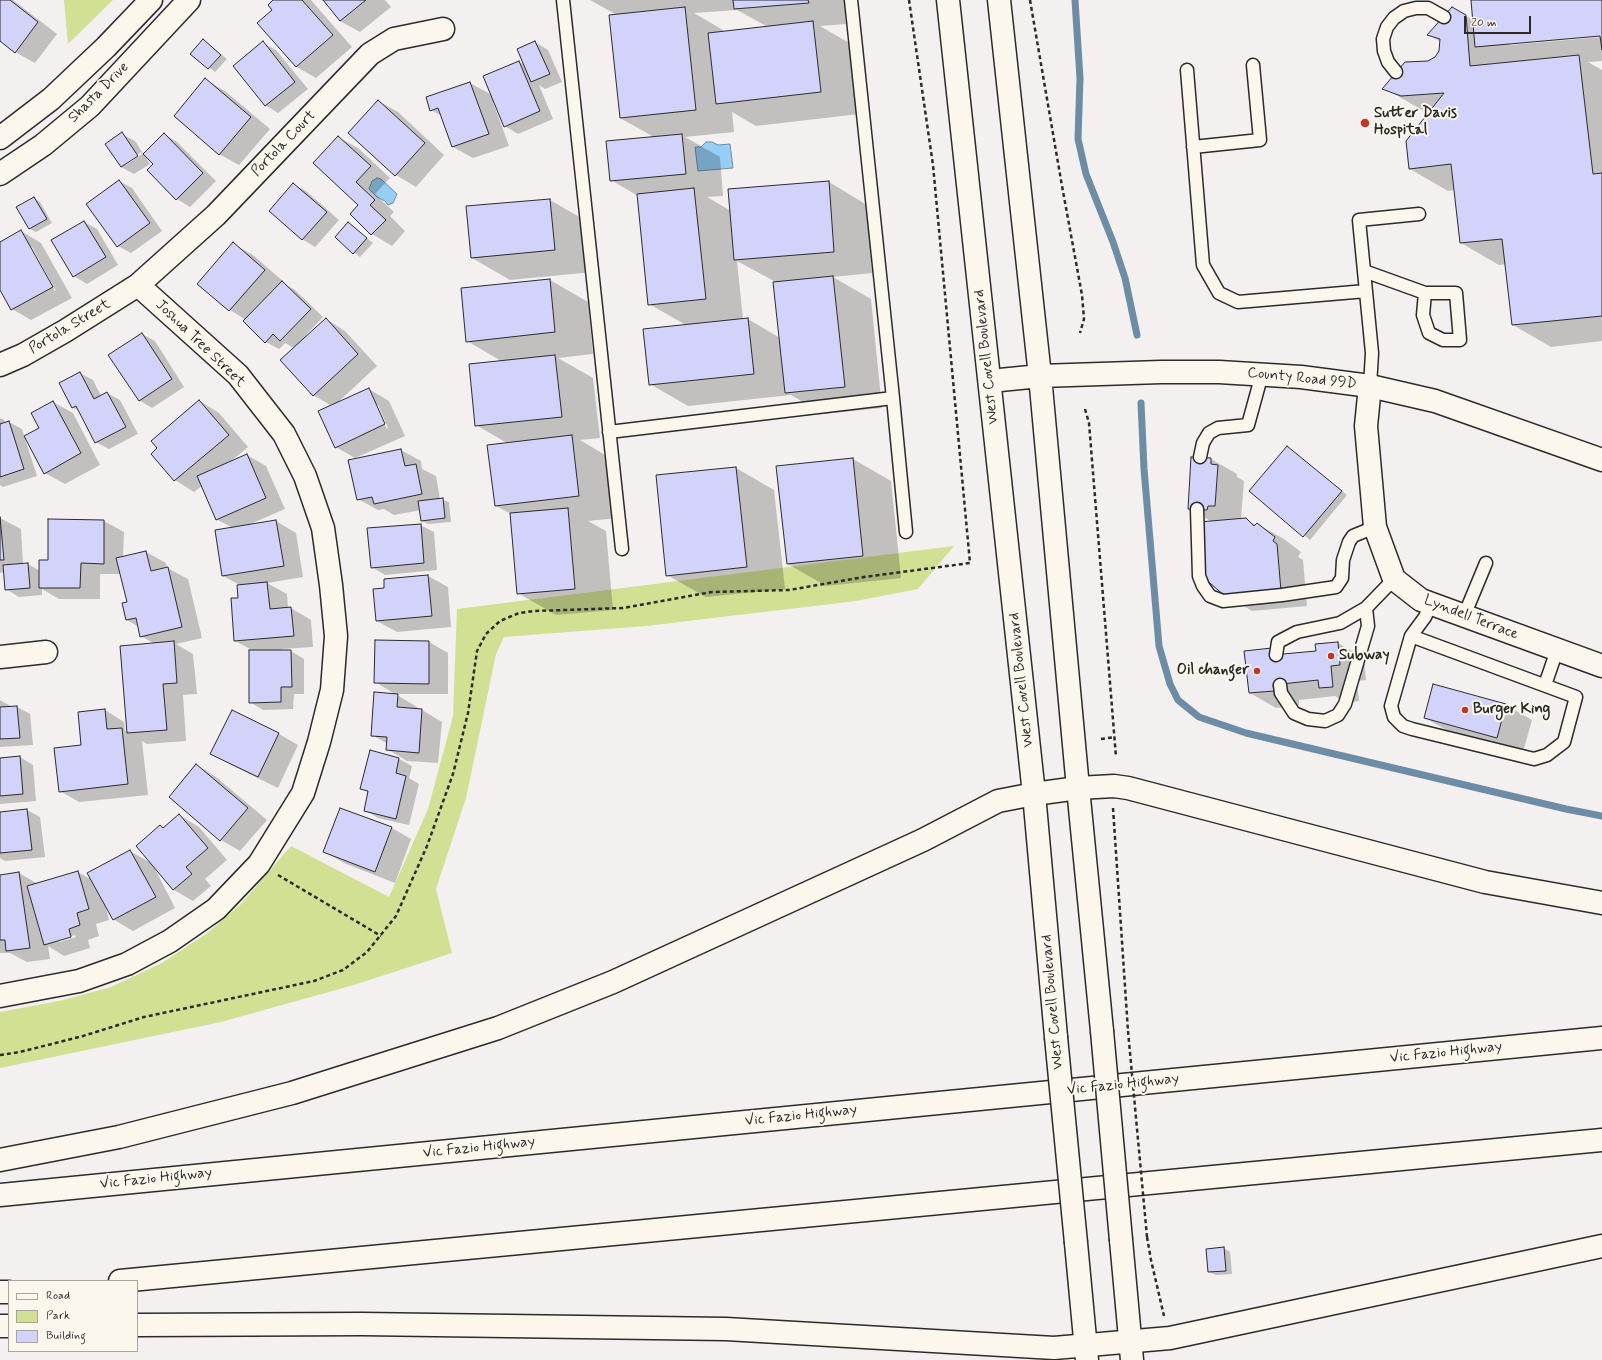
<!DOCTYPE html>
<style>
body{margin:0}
#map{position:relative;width:1602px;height:1360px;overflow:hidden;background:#f3f0ef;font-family:Mynerve,sans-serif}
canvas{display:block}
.legend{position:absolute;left:8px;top:1280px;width:130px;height:72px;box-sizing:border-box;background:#fbf7ec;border:1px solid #a8a59f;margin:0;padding:5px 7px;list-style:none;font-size:12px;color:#2b2b2b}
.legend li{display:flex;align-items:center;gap:8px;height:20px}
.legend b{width:20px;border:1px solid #a8a59f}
.scale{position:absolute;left:1464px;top:16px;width:67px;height:18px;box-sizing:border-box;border:2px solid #2b2b2b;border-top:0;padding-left:5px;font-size:12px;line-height:14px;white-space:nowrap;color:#2b2b2b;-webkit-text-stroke:3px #fbf7ec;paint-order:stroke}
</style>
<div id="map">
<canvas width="1602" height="1360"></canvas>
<ul class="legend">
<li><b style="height:5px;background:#fbf7ec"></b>Road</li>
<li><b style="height:11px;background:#d2e094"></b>Park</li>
<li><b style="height:11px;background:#d3d2fa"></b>Building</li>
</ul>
<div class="scale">20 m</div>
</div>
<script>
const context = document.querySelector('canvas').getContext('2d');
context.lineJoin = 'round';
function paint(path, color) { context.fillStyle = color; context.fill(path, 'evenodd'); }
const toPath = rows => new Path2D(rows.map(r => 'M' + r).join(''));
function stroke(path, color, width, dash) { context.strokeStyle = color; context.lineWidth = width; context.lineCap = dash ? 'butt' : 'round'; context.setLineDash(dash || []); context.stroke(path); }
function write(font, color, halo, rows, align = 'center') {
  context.font = font + ' Mynerve,sans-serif'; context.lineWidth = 4; context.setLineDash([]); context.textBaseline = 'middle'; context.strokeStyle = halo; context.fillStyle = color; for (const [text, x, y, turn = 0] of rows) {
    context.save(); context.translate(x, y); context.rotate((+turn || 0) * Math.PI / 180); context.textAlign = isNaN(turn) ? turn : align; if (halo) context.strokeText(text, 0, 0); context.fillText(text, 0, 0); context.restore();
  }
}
paint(toPath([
 [64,0,113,0,68,44],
 [954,546,918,589,856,601,646,626,504,637,496,654,466,798,436,889,452,953,354,985,221,1022,0,1068,0,1012,59,1001,111,987,162,963,206,934,241,904,291,846,389,897,428,809,453,716,457,609]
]), '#d2e094');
const water = toPath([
 [706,142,712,142,718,145,730,144,733,168,698,171,695,147,701,147,706,142],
 [377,178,381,179,397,194,393,203,388,205,385,201,377,197,369,189,372,181,377,178]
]);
paint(water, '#97cef6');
stroke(water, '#6c8da5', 1);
paint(toPath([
 [0,0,13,0,57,34,35,63,15,52,0,40],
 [275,0,311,0,352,47,316,78,297,67,259,23,274,11],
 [324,0,385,0,391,7,360,32,340,21],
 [590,0,844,0,846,24,820,26,851,44,859,114,756,126,732,112,734,132,685,137,720,157,723,196,707,197,731,211,829,182,867,205,872,273,833,277,871,299,882,408,824,414,791,395,688,406,650,384,686,325,649,304,638,196,611,180,654,137,620,118,617,15],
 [737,10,768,27,724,32,723,30,694,13],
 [737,261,774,281,780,338,748,319,743,319],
 [1472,0,1602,0,1602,35,1510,43,1510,45,1602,37,1602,61,1588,62,1602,70,1602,341,1551,347,1513,325,1506,264,1499,265,1461,243,1455,190,1448,191,1410,169,1429,113,1422,110,1384,88,1436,58,1440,51,1441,42,1429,35,1452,8,1473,20],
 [203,40,227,59,215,72,191,53],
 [535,42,548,50,562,82,545,89,539,85,553,119,518,134,505,126,495,101,493,102,509,146,473,158,453,147,442,116,431,110,427,98,470,83,492,95,519,62,525,65],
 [263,43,276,50,308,89,278,113,265,105],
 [206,80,225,91,270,129,239,165,219,154],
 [378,101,398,112,444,155,416,187,396,175,349,133],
 [122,134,135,141,150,164,134,174,121,167],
 [141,152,142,154,126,165,126,163],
 [164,134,177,142,216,181,190,207,177,199,148,170,155,164],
 [338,137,358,148,390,178,375,194,394,212,390,216,405,231,392,246,372,234,351,214,359,205],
 [119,181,132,188,162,231,131,253,118,246],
 [293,184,306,191,339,220,315,247,302,239],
 [34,198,40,202,52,223,36,232,30,229,17,207],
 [550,200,588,222,593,272,510,280,472,258],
 [84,222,97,229,118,265,87,284,74,276],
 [348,223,373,243,360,257,336,237],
 [21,231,41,243,72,298,31,320,12,309,0,288,0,243],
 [30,247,32,247,56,291,55,291],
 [233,244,253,255,284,282,283,283,295,290,323,317,306,335,308,336,326,319,345,331,377,366,336,404,369,389,389,401,405,436,355,458,336,447,332,406,313,395,294,348,285,343,279,349,266,342,245,321,246,320,230,310,199,284],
 [375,405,378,405,388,428,387,429],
 [550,280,588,302,593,354,558,358,593,378,600,438,580,440,610,458,617,518,588,521,606,531,613,610,556,615,518,593,511,514,496,506,507,443,476,425,503,362,467,341],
 [142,334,155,341,184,387,152,408,139,400],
 [80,373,93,380,101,396,107,393,120,400,138,434,109,449,96,442,80,411,72,407],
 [200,401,219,413,248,447,231,461,247,455,266,466,285,509,248,525,276,521,296,533,303,577,267,583,287,594,288,608,291,608,311,620,313,647,282,649,283,651,291,651,304,659,304,694,294,694,293,709,263,710,250,702,254,651,235,641,239,599,238,584,223,576,233,528,216,519,202,486,194,492,175,480,153,454],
 [53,402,73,413,100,465,65,484,45,473,40,429],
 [0,418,4,420,5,423,9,422,22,429,37,476,3,487,0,485],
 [1287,447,1347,495,1310,540,1250,491],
 [401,450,421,461,422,469,436,476,440,499,449,502,451,522,428,524,422,521,421,510,394,515,384,509,378,510,358,499],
 [853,459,891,481,901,578,826,586,788,564],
 [1211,459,1237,474,1237,477,1244,481,1241,519,1246,519,1256,525,1257,524,1284,539,1301,552,1298,557,1303,560,1307,606,1252,611,1226,595,1212,522,1189,508],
 [736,468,774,490,785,589,706,597,667,575,657,476],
 [0,518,21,529,23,564,28,564,40,571,49,561,104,521,124,532,123,557,146,552,166,563,167,568,188,579,202,638,176,644,193,654,197,694,183,695,186,741,147,744,142,741,148,795,79,802,60,791,83,746,105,710,124,722,125,731,128,732,155,644,141,636,139,627,127,620,128,603,121,574,100,574,100,599,59,599,42,589,42,595,19,597,6,589,4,572,0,573],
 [420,525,434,532,437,570,385,575,372,567],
 [428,576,448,587,451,627,397,632,377,621,385,589,385,580],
 [429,642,448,653,448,694,395,694,375,682],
 [1338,643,1364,658,1366,680,1357,681,1359,701,1346,703,1335,696,1299,700,1299,705,1276,708,1250,693,1282,655,1317,652],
 [397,695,417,707,417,710,422,710,442,722,438,763,407,761,387,749,388,744,372,735],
 [0,700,12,707,17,707,30,714,33,745,0,747],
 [1506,705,1532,720,1523,752,1452,733,1425,718],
 [232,711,279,734,298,745,278,788,231,765,212,754],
 [20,757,33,765,36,801,0,804,0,759],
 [399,759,412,766,409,778,419,784,409,825,378,818,365,810,369,793,361,788],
 [197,765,216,777,267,820,240,851,221,840],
 [341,809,392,828,411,839,395,883,344,863,325,852],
 [27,810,40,817,45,857,5,861,0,858,0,813],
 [179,815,199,827,227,860,205,879,211,886,193,901,174,890,152,863,175,908,133,931,113,919,105,904,109,920,96,924,99,936,88,940,90,948,64,956,48,946,50,959,27,962,10,953,0,953,0,876,19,873,38,884,78,872,92,880,130,851,151,863,160,826,164,828],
 [75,935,76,937,59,942,59,940],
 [1224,1248,1230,1252,1232,1274,1216,1275,1209,1272]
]), '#0003');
stroke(toPath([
 [1075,0,1080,78,1078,139,1086,174,1113,242,1125,278,1137,335],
 [1141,403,1144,469,1159,646,1170,684,1178,700,1199,717,1246,733,1566,809,1602,816]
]), '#6c8da5', 7);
const building = toPath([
 [0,0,10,0,38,22,15,53,0,41,0,0],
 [273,0,302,0,333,35,296,67,257,23,272,10,268,5,273,0],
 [323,0,366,0,340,21,323,0],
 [733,0,808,0,809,3,734,9,733,0],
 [1471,0,1602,0,1602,50,1600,36,1475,47,1471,0],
 [685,7,696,110,620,118,609,15,685,7],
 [1452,7,1466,15,1470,66,1579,55,1593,174,1602,173,1602,316,1512,325,1502,239,1460,243,1451,164,1409,169,1406,141,1444,93,1401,96,1382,89,1405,62,1428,61,1435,57,1439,51,1440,39,1427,35,1452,7],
 [813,21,821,92,716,104,708,33,813,21],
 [203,39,221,55,208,69,190,54,203,39],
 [263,41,295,82,265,106,233,66,263,41],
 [535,41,550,74,531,82,517,49,535,41],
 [519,61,540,111,504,127,483,76,519,61],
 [205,78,251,117,219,155,174,116,205,78],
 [470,82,489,134,452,147,438,108,430,111,426,97,470,82],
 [378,100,425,143,395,176,348,133,378,100],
 [122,132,138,156,121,167,105,144,122,132],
 [164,133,203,173,176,200,147,170,153,164,143,154,164,133],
 [682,134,686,174,610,181,606,141,682,134],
 [338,136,371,166,356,182,375,200,370,205,386,220,371,235,350,214,358,205,313,163,338,136],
 [119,180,150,223,117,247,86,204,119,180],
 [829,181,834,252,734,260,728,189,829,181],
 [293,183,327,212,302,240,269,211,293,183],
 [694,188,706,299,648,305,637,194,694,188],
 [34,197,47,219,29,229,16,207,34,197],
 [550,199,555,250,471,258,466,206,550,199],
 [84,221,106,257,73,277,51,240,84,221],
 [348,222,367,238,353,254,335,237,348,222],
 [21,230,53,287,11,310,0,290,0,242,21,230],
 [233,242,265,270,229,311,197,284,233,242],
 [833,276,845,387,785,393,773,282,833,276],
 [550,279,555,332,466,342,461,288,550,279],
 [282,281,311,309,280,341,273,334,265,343,243,321,282,281],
 [326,318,358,354,313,396,280,360,326,318],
 [748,318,754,374,649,385,643,329,748,318],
 [142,333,172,379,139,401,108,355,142,333],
 [555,355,562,417,475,426,469,364,555,355],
 [80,372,94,399,107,392,126,427,95,443,76,406,72,408,59,383,80,372],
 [369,388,385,424,335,448,318,411,369,388],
 [199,400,229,435,174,481,151,454,157,448,151,441,199,400],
 [53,401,81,453,44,474,24,436,39,428,31,413,53,401],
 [9,421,24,469,0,477,0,424,9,421],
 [572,435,579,496,495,506,487,445,572,435],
 [1287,446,1342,491,1303,537,1249,491,1287,446],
 [401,449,405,466,416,464,422,494,374,504,372,497,357,500,348,460,401,449],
 [247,454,266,498,216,520,197,476,247,454],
 [1191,457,1211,458,1211,464,1218,465,1215,506,1208,506,1207,510,1188,509,1191,457],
 [853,458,863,556,787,564,776,466,853,458],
 [736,467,747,567,666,576,656,475,736,467],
 [443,498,445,518,421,521,418,501,443,498],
 [568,508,575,589,517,594,510,513,568,508],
 [0,517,4,560,0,560,0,517],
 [1246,518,1254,526,1257,523,1275,537,1273,541,1277,544,1281,591,1225,596,1204,578,1199,522,1246,518],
 [48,519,104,520,104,564,81,563,80,588,39,588,39,560,48,560,48,519],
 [276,520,284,566,222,576,215,530,276,520],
 [421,524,424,563,371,568,367,528,421,524],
 [146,551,151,571,168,567,182,627,140,637,136,618,126,620,122,603,127,602,116,558,146,551],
 [28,563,30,588,5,590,3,565,28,563],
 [428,575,432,616,376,621,373,589,384,588,384,579,428,575],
 [267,582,270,609,291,607,294,636,234,641,231,598,238,598,237,585,267,582],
 [375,640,429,641,429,684,374,683,375,640],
 [174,641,177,683,163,684,167,730,127,733,120,646,174,641],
 [1338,642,1340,665,1331,666,1333,687,1319,688,1318,680,1273,685,1274,691,1249,693,1244,651,1272,648,1272,655,1316,651,1315,644,1338,642],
 [249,650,291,650,292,687,281,687,281,702,249,703,249,650],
 [1433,684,1506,704,1497,738,1424,718,1433,684],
 [374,692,398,694,397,707,422,709,419,753,386,750,387,737,371,736,374,692],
 [17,706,20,738,0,739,0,707,17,706],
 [105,709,107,729,122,728,128,784,59,792,54,748,81,745,78,712,105,709],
 [232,710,279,733,258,777,210,754,232,710],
 [370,750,399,758,396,773,406,776,396,819,364,811,368,791,360,789,370,750],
 [20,756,23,794,0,796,0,758,20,756],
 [196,764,248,808,220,841,169,797,196,764],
 [340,808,392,827,375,872,323,852,340,808],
 [27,809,32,850,0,853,0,812,27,809],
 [179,814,208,848,186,867,192,874,173,890,136,846,160,825,163,828,179,814],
 [130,850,156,897,113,920,87,873,130,850],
 [78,871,89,909,77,913,80,925,69,929,71,937,44,945,27,886,78,871],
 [19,872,30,948,6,951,5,940,0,940,0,875,19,872],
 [1224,1247,1226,1271,1208,1272,1206,1249,1224,1247]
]);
paint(building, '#d3d2fa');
stroke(building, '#2b2b2b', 1);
const lane = toPath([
 [563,0,622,549],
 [1187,70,1203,265,1219,293,1238,302,1366,291],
 [1396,72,1388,62,1384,51,1383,39,1387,27,1394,18,1404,11,1416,8,1428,8,1444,17],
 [1193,147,1260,140,1253,65],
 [1364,271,1425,293,1456,293,1460,340,1443,340,1429,333,1423,315,1425,293],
 [1370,386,1372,353,1359,220,1419,214],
 [893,398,906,532],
 [609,432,893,398,851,0],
 [1200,457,1203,443,1209,433,1218,428,1248,425,1262,374],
 [1197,509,1199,576,1203,586,1210,596,1223,601,1282,595,1336,587,1342,578,1343,560,1349,542,1353,536,1375,527],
 [1464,616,1486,563],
 [1411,636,1576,697,1564,742,1547,755,1534,759,1412,729,1403,726,1394,717,1391,706,1411,636,1425,617,1431,604],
 [1276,655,1278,642,1297,632,1340,623,1366,608,1394,579],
 [1280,685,1281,693,1294,713,1308,719,1325,721,1338,715,1345,704,1368,626,1366,608],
 [1545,685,1557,650]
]);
const street = toPath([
 [0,365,23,355,65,331,138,285,216,215,370,54,394,39,443,29],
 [1370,386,1366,426,1375,527,1394,579,1421,600,1602,666],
 [0,657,46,652],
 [0,996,79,981,127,964,170,941,216,909,259,864,303,793,319,742,332,690,336,636,331,585,323,528,305,476,284,434,238,375,138,285]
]);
const secondary = toPath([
 [948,0,1034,794],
 [999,0,1040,376,1078,788],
 [0,138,51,99,106,47,151,0],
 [0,174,43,145,90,106,189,0],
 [990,381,1040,376,1161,372,1219,372,1301,377,1370,386,1435,401,1602,460]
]);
const primary = toPath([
 [1078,788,1102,1031],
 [1034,794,1056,1037],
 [1121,1240,1132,1360],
 [1076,1243,1087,1360]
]);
const highway = toPath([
 [0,1160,119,1137,292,1093,498,1028,613,982,923,840,998,801,1034,794,1078,788,1114,786,1128,788,1485,882,1602,903],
 [0,1195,1602,1038],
 [120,1281,1602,1140],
 [0,1292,9,1292],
 [137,1325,362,1324,726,1329,1054,1348,1170,1338,1602,1246],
 [0,1326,9,1326]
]);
stroke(lane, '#2b2b2b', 15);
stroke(street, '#2b2b2b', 25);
stroke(secondary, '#2b2b2b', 25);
stroke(primary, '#2b2b2b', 25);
stroke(highway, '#2b2b2b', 25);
stroke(toPath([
 [1030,0,1062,186,1082,295,1084,319,1080,333],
 [1085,409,1089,423,1116,757],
 [1101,739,1115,737],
 [1113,808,1128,1031],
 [278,875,381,936],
 [0,1055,20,1052,83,1036,144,1017,314,981,343,970,367,952,396,916,427,846,453,774,468,713,477,651,486,634,500,621,519,613,535,611,623,608,712,592,789,590,864,577,970,563,933,165,909,0],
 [1147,1237,1151,1260,1164,1316]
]), '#2b2b2b', 2.5, [4, 3]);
stroke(lane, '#fbf7ec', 12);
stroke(street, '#fbf7ec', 22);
stroke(secondary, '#fbf7ec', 22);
stroke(primary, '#fbf7ec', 22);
stroke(highway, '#fbf7ec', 22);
const primaryBridge = toPath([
 [1102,1031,1121,1240],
 [1056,1037,1076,1243]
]);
stroke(primaryBridge, '#2b2b2b', 25, []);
stroke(toPath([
 [1128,1031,1147,1237]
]), '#2b2b2b', 2.5, [4, 3]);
stroke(primaryBridge, '#fbf7ec', 22);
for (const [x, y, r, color] of [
 [1365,123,5,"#c8321e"],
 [1331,656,4,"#c8321e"],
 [1257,671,4,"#c8321e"],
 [1465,710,4,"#c8321e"]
]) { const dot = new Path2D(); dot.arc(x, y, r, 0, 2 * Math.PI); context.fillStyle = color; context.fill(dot); stroke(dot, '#fbf7ec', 1.5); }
write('15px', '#2b2b2b', '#fbf7ec', [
 ["Shasta Drive",99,93,-45],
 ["Portola Court",284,144,-46],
 ["Portola Street",70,327,-31],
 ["Joshua Tree Street",200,344,44],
 ["West Covell Boulevard",987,357,-96],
 ["County Road 99D",1302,379,6],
 ["Lyndell Terrace",1471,618,21],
 ["West Covell Boulevard",1022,680,-96],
 ["West Covell Boulevard",1053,1002,-95],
 ["Vic Fazio Highway",1446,1053,-6],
 ["Vic Fazio Highway",1123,1085,-6],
 ["Vic Fazio Highway",801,1116,-6],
 ["Vic Fazio Highway",479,1148,-6],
 ["Vic Fazio Highway",156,1179,-6]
]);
write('bold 15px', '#2b2b2b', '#fbf7ec', [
 ["Sutter Davis",1374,114],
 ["Hospital",1374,131],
 ["Subway",1339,656],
 ["Oil changer",1249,671,"right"],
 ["Burger King",1473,710]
], 'left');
</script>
